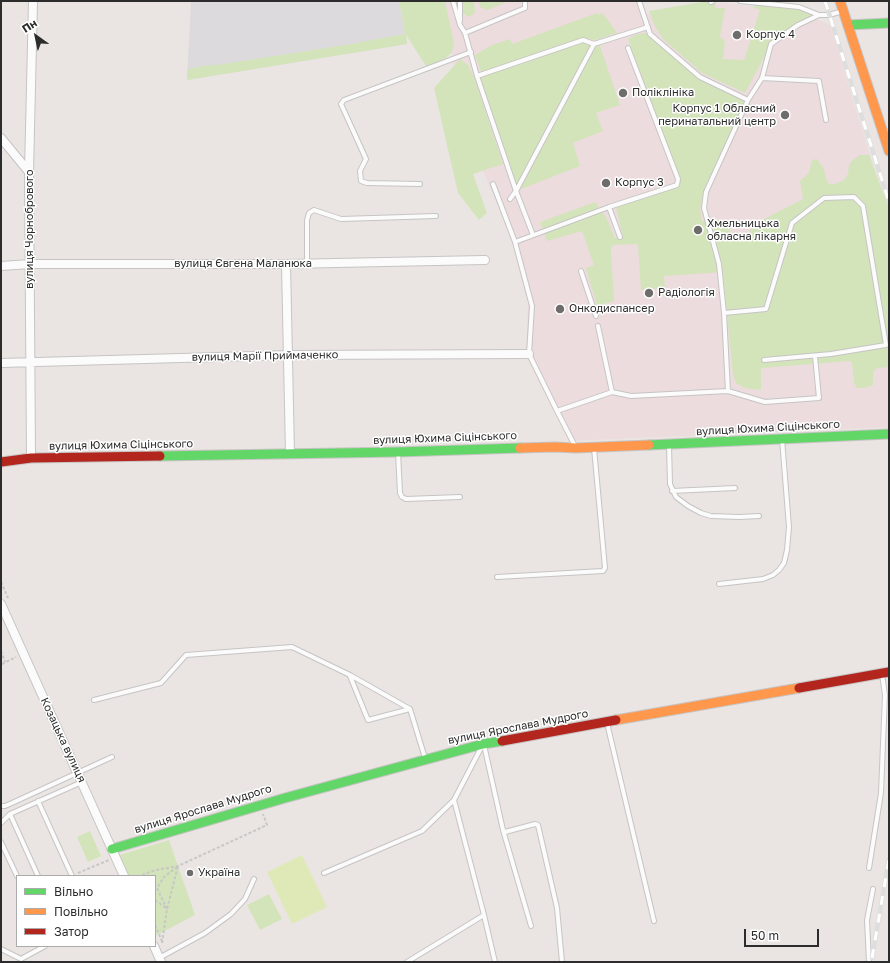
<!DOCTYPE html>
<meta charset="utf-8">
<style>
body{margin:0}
#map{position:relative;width:890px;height:963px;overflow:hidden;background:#eae5e2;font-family:"Golos Text",sans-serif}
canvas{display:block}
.frame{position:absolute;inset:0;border:2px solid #2c2c2c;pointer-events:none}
.legend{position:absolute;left:16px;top:875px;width:140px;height:72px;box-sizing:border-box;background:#fff;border:1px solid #ababab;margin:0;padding:5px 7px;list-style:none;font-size:12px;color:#2c2c2c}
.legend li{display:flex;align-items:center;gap:8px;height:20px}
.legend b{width:20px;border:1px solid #ababab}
.north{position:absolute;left:16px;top:16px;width:40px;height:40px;-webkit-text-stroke:3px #fff;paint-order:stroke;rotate:327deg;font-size:11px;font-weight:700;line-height:16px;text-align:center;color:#2c2c2c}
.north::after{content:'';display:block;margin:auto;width:14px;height:18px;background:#2c2c2c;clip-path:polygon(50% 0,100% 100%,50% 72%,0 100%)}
.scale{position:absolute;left:744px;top:929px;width:75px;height:18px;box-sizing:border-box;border:2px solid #2c2c2c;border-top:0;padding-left:5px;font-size:12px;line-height:14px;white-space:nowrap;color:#2c2c2c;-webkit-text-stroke:3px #fff;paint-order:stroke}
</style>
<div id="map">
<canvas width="890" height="963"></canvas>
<div class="frame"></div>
<ul class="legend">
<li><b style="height:5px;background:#63d668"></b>Вільно</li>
<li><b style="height:5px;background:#ff974d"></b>Повільно</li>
<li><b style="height:5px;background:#b3261e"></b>Затор</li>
</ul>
<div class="north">Пн</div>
<div class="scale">50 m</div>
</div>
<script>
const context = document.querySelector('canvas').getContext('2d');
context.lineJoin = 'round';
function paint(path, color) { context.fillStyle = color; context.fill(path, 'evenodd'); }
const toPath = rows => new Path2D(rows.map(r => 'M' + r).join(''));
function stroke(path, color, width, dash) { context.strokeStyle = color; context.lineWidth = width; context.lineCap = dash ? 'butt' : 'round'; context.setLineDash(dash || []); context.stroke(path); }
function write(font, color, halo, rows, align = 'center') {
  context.font = font + ' "Golos Text",sans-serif'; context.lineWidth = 3; context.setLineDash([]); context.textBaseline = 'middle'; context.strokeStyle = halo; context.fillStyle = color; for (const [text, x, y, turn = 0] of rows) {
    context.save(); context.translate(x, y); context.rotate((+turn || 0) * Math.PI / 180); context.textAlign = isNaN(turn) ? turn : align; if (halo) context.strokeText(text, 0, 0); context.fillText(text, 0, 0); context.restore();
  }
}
paint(toPath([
 [191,1,399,1,407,44,187,80]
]), '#dddadd');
paint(toPath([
 [441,1,643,1,647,14,724,3,799,12,830,25,889,217,889,427,569,441,526,356,528,303,513,243,468,134]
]), '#ecdcdd');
paint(toPath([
 [399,1,445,1,454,44,452,52,447,57,439,62,426,66,406,35,407,44,187,80,187,70,201,66,217,65,345,45,405,34],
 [460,1,474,1,475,10,474,14,469,17,460,12],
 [480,1,509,1,487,10,481,8,479,3],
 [708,1,715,1,716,8,725,8,720,37,725,41,723,59,744,60,760,10,754,8,754,2,799,7,819,15,801,25,771,44,745,93,702,73,663,39,655,26,649,11],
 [597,13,598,15,603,13,617,33,595,40,582,38,482,74,475,55,492,45,510,39,512,44],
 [645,33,700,79,745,102,704,189,700,209,702,221,721,220,728,225,733,238,740,240,745,237,753,227,764,219,803,199,800,181,809,173,812,160,817,159,824,169,826,179,829,184,835,184,844,180,848,174,849,165,852,161,860,155,869,155,889,208,889,367,877,368,873,372,873,385,865,388,857,388,854,383,852,363,850,361,761,368,761,390,745,388,736,383,733,375,723,272,664,276,665,288,641,290,638,245,636,244,613,245,611,248,614,301,597,306,586,268,594,265,582,231,547,241,540,222,595,202,607,219,615,238,623,237,616,207,678,186,679,177,628,39,635,35],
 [583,40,599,43,620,105,596,113,603,131,573,143,580,166,516,191,477,76],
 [460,59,468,65,475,80,503,164,473,174,487,213,479,220,458,193,434,88],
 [90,831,101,856,88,862,77,837],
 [169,840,195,915,155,936,155,876,129,876,120,855],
 [269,894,282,919,260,930,247,905]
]), '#d3e4ba');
paint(toPath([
 [302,855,327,907,292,924,267,872]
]), '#dfe9b8');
const lane = toPath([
 [453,1,460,25,465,33,477,76,516,191,594,44,648,27],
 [639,1,650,34,700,77,748,100],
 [740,1,799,7,819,15],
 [711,2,713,1],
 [460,21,460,1],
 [465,33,525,8,525,1],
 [477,76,583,40,594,44],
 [762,78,771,44,798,25,819,15,829,15,843,11],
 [420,184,367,183,361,181,360,171,366,159,341,104,344,100,471,52],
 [493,184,515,242,532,306,529,354,557,411],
 [516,191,533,235],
 [510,199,516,191],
 [609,207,620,237],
 [515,242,609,207,677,185,678,179,628,48],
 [307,263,307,220,309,213,314,210,341,219,436,216],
 [581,271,596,316],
 [724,313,719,264,704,208,706,192,748,100,762,78,819,81,826,120],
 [598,326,612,392],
 [728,391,724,313,766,309,792,223,824,198,854,197,863,206,886,345,831,354,764,360],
 [669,445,670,484,676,497,688,506,701,513,711,516,739,517,759,516],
 [575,446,557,411,612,392,631,396,728,391,765,402,819,398,815,356],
 [398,452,400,493,402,497,406,499,460,497],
 [672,491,735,488],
 [497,577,603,571,605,568,594,448],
 [719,584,763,579,773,575,779,570,784,563,787,550,789,527,782,439],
 [350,676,368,720,410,709],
 [94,700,161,683,186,655,292,647,350,675,410,709,425,758],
 [607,723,654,921],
 [484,745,503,830,505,832,535,824,538,825,557,908,562,962],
 [38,801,72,876],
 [1,806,5,806,12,803,112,757],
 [10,814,38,876],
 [1,823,10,814,82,782],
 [503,830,531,926],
 [1,842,17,876],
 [869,868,881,793,885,695,882,674],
 [324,873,422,831,454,800,482,746],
 [484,915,495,962],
 [1,949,21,959,45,946],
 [159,958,205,933,231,914,245,899,254,879],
 [407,962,484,915,454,800],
 [869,962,867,920,873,889]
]);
const street = toPath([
 [1,138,29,172],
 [286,264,290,454],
 [1,266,30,264,286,264,485,260],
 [1,363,289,355,529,354],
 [31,458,29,172,33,1],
 [1,604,124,876],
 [154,946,161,962]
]);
const fast = toPath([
 [848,25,889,23],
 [649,445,889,434],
 [160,456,398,452,520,448],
 [112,849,285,798,483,744,502,741]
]);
const slow = toPath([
 [840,1,889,151],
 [520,448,555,447,576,448,649,445],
 [616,720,799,688]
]);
const jam = toPath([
 [1,462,31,458,160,456],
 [799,688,889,672],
 [502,741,616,720]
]);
stroke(lane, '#c6c4c4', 6);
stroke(street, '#c6c4c4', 10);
stroke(fast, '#c6c4c4', 11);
stroke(slow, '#c6c4c4', 11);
stroke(jam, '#c6c4c4', 11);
stroke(toPath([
 [1,582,8,598],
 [1,651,5,662],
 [2,664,16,657],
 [78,873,109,860],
 [143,876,144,874,156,870,178,866,267,825,263,814],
 [155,900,166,908],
 [167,909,157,888,164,877,177,867],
 [155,925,162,941],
 [162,943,167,909,178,866]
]), '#c7c7c6', 2, [3, 2]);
stroke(lane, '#fcfbfb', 4);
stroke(street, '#fcfbfb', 8);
stroke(fast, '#63d668', 9);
stroke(slow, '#ff974d', 9);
stroke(jam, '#b3261e', 9);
const rail = toPath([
 [825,1,889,202],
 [872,958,889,859]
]);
stroke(rail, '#dededf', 4.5);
stroke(rail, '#fff', 3, [9]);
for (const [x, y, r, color] of [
 [737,35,5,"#6e6d6c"],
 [623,93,5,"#6e6d6c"],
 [785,115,5,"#6e6d6c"],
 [606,183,5,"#6e6d6c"],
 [698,230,5,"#6e6d6c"],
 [649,293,5,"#6e6d6c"],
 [560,309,5,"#6e6d6c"],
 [190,873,4,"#6e6d6c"]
]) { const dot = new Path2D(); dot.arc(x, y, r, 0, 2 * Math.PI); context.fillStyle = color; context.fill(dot); stroke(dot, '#fff', 1.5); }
write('11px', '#2c2c2c', '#fff', [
 ["Корпус 4",746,35],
 ["Поліклініка",632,93],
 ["Корпус 1 Обласний",776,109,"right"],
 ["перинатальний центр",776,122,"right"],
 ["Корпус 3",615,183],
 ["Хмельницька",707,224],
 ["обласна лікарня",707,237],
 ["Радіологія",658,293],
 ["Онкодиспансер",569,309],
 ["Україна",198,873]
], 'left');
write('11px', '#2c2c2c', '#fff', [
 ["вулиця Чорнобрового",30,229,-90],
 ["вулиця Євгена Маланюка",243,264],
 ["вулиця Марії Приймаченко",265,356,-1],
 ["вулиця Юхима Сіцінського",768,428,-3],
 ["вулиця Юхима Сіцінського",445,438,-2],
 ["вулиця Юхима Сіцінського",121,445,-1],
 ["вулиця Ярослава Мудрого",518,727,-11],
 ["Козацька вулиця",63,740,65],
 ["вулиця Ярослава Мудрого",203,809,-17]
]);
</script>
